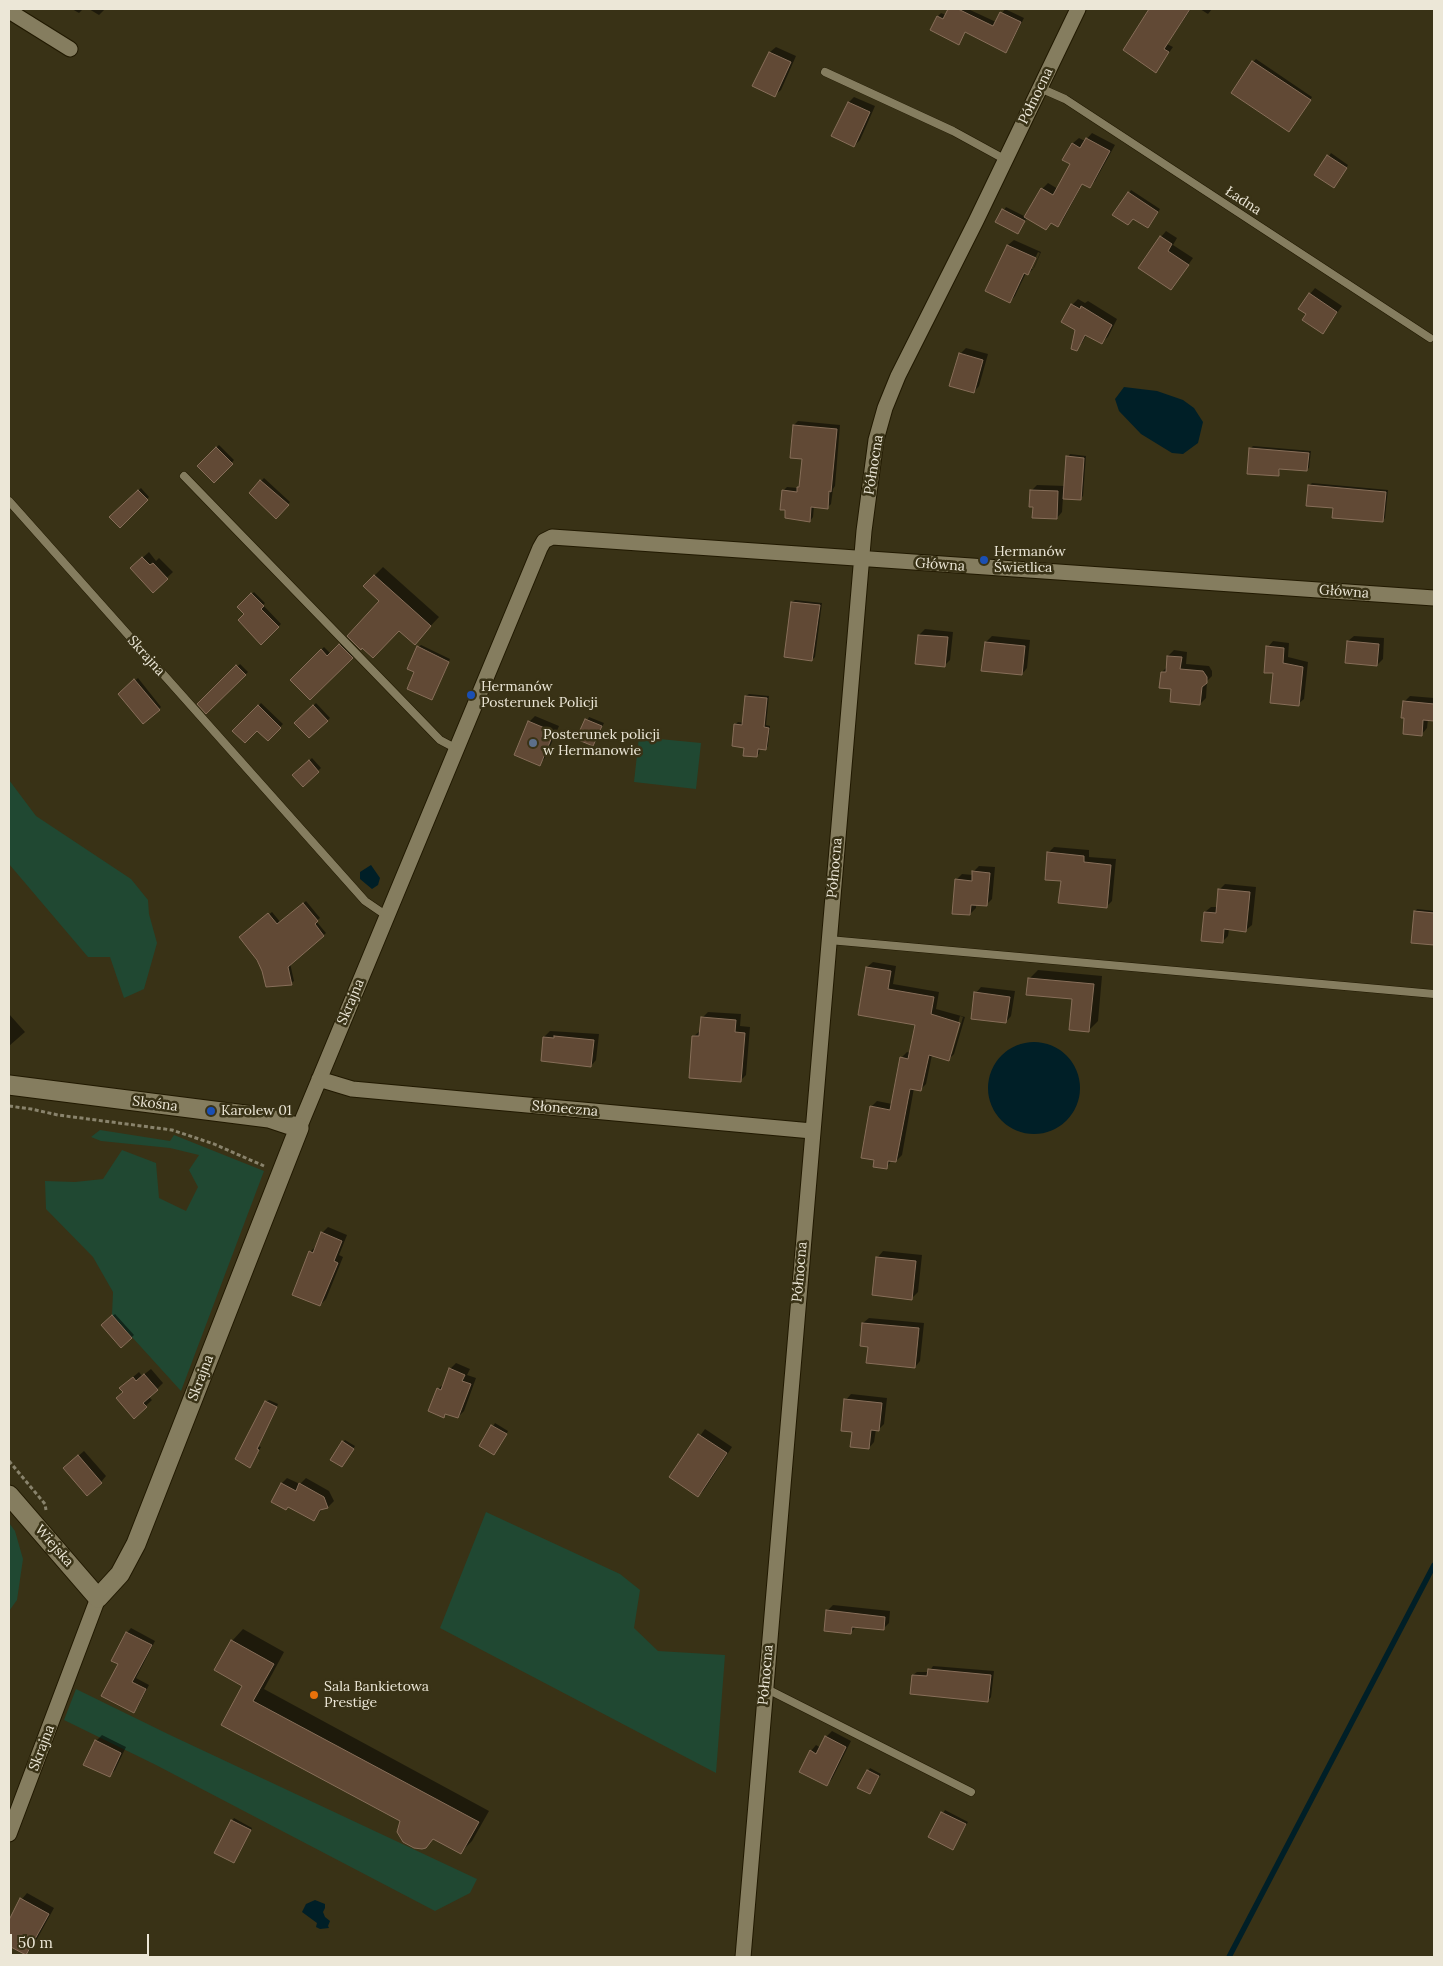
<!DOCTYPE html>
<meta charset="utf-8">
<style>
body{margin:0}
#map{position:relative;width:1443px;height:1966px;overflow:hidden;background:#393216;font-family:Lora,serif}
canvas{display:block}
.frame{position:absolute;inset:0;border:10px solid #ece7d7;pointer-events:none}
.scale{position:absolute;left:10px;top:1934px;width:139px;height:22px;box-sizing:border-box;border:2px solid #ece7d7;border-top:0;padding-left:6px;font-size:15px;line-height:18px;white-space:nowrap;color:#ece7d7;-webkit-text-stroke:4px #393216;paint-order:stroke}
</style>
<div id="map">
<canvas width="1443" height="1966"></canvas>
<div class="frame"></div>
<div class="scale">50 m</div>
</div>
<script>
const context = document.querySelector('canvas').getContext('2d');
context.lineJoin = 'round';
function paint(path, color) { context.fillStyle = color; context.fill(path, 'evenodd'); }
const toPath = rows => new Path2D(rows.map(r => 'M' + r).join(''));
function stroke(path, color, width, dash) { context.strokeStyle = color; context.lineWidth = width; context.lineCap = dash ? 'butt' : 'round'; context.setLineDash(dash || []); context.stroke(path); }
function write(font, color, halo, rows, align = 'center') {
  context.font = font + ' Lora,serif'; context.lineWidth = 5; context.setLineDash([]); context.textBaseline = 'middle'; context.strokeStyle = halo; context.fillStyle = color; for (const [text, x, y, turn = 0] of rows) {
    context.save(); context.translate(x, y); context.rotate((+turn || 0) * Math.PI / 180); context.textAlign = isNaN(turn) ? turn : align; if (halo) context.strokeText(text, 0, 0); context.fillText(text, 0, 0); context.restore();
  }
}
paint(toPath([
 [639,737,701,743,696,789,634,782],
 [9,780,36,816,131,879,148,900,149,914,157,943,144,989,124,998,110,957,88,957,9,864],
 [100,1130,170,1141,174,1135,264,1171,181,1391,112,1315,113,1292,93,1257,46,1209,45,1181,75,1182,103,1179,122,1150,156,1163,159,1198,186,1211,198,1187,189,1170,199,1155,170,1148,101,1141,91,1137],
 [486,1512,620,1574,640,1590,634,1628,658,1651,725,1655,716,1773,440,1628],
 [9,1523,15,1531,23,1559,17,1600,9,1611],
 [76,1689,170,1735,477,1879,470,1893,435,1911,156,1765,64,1720]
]), '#204832');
paint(toPath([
 [1124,387,1157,391,1183,400,1194,408,1203,422,1198,443,1183,454,1172,453,1141,434,1119,411,1115,399],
 [371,865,380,878,378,885,372,889,360,879,360,872],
 '988 1088a46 46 0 1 1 92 0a46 46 0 1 1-92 0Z',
 [315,1900,325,1904,325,1908,323,1912,325,1917,330,1921,328,1926,329,1928,320,1929,316,1927,317,1923,302,1912,306,1904]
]), '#001f27');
paint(toPath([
 [72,9,83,9,79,13],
 [89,9,105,9,99,15],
 [950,9,968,9,996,22,1005,9,1024,18,1009,47,1006,51,966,31,959,43,938,16,941,13,946,15],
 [1150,9,1191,9,1167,44,1173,47,1156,71,1125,50],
 [1200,9,1212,9,1208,14],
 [776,47,796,56,781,90,775,95,770,52],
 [1256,59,1312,97,1291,128,1253,62],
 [854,97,875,106,860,140,854,146,849,102],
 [1092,133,1115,145,1095,181,1089,187,1083,183,1063,220,1058,225,1052,222,1046,228,1027,217,1020,230,997,221,1006,207,1026,217,1042,189,1048,183,1058,189,1072,164,1064,159,1073,143,1079,138,1085,141],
 [1331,153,1348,165,1336,184,1316,175],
 [1131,190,1160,209,1150,224,1133,217,1129,193],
 [1166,231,1177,238,1173,245,1193,258,1171,289,1161,237],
 [1014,240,1041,252,1034,268,1028,274,1026,273,1015,296,1010,302,986,290,1008,245],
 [1038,252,1040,253,1033,269,1030,269],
 [1315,288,1342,306,1323,332,1308,314,1310,294],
 [1078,299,1085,303,1088,301,1117,319,1108,337,1102,342,1087,334,1082,343,1076,349,1077,329,1072,305],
 [966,348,988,354,979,386,974,392,960,354],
 [798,421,840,425,835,486,833,489,831,504,827,508,814,506,813,517,810,521,783,491,787,487,798,488,801,485,803,458,794,425],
 [219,445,234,460,214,481,198,466],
 [1253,446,1311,451,1309,468,1306,470,1281,468,1278,475,1250,449],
 [1070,454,1086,456,1083,496,1080,499,1063,497,1062,512,1057,518,1034,506,1031,491,1037,485,1065,486,1068,457],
 [264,478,290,502,276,517,251,492],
 [1312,483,1388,490,1385,518,1383,521,1335,507,1309,486],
 [141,488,149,497,120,526,111,517],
 [149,552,156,561,159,558,173,572,153,591,137,563],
 [383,567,439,617,423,634,381,601,374,576],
 [254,592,265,603,263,605,281,624,261,643,245,614,239,607],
 [795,600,822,603,815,657,812,660,792,602],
 [925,629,953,632,950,660,944,666,919,635],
 [992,636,1030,640,1027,668,1022,674,986,642],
 [1354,636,1384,638,1383,659,1377,665,1348,641],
 [1273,641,1289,643,1288,657,1308,662,1304,699,1298,704,1274,672,1268,647],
 [342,643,354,655,310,698,291,680,324,647,331,654],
 [421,645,450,659,432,698,416,671,418,647],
 [1174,650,1187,652,1186,664,1209,666,1212,671,1212,676,1207,681,1206,698,1200,704,1172,688,1162,672,1167,667,1168,656],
 [240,664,248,672,206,713,199,704],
 [138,678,161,707,159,709,119,694],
 [749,694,769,696,766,725,770,726,768,746,766,749,760,748,759,754,756,756,745,746,735,725,738,722,744,723,746,696],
 [1410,696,1434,698,1434,720,1428,719,1427,728,1422,734,1404,702],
 [261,703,283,724,268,739,257,729,234,731],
 [316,703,330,718,309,737,296,723],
 [535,716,559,726,545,758,539,764,529,722],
 [589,717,604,723,593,745,578,739],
 [312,758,321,768,303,785,294,775],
 [1054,847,1089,850,1089,857,1116,859,1112,901,1107,906,1062,880,1048,853],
 [979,866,995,867,992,899,986,905,976,904,976,908,970,914,956,880,962,874,973,875,973,872],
 [1225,884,1256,887,1252,925,1246,930,1229,929,1228,936,1222,942,1205,912,1211,907,1218,907,1219,890],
 [306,901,320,918,316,921,326,933,290,963,294,981,291,983,258,960,243,935,272,912,281,923],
 [1417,909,1434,911,1434,944,1412,942,1415,912],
 [873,962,896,966,893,984,939,992,936,1009,965,1017,954,1054,949,1059,932,1055,926,1084,921,1089,914,1088,902,1155,896,1161,892,1160,886,1168,875,1160,871,1107,877,1101,892,1104,901,1058,907,1052,911,1053,917,1024,867,967],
 [960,1016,963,1017,952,1054,950,1054],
 [1038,970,1102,976,1098,1021,1089,1030,1074,998,1029,979],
 [981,987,1015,991,1011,1016,1006,1022,976,993],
 [708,1012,741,1014,740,1026,750,1027,746,1075,740,1081,694,1036,701,1030,702,1018],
 [9,1014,25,1032,9,1046],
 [550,1031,599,1034,596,1060,591,1066,544,1037],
 [328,1227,347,1235,339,1255,343,1257,326,1299,320,1305,310,1252,316,1246,322,1233],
 [883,1251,922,1255,918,1292,912,1298,873,1294,878,1257],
 [115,1314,134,1335,121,1347,102,1325],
 [869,1318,924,1323,920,1361,915,1367,869,1346,863,1323],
 [456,1363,470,1369,467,1375,476,1378,464,1411,458,1417,446,1413,443,1416,438,1389,445,1383,450,1369],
 [151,1369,163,1383,149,1397,152,1400,134,1417,124,1392,127,1382,139,1372,142,1376],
 [851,1394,887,1398,884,1424,878,1430,876,1429,874,1442,869,1448,853,1431,846,1400],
 [269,1400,278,1404,258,1446,261,1447,250,1466,266,1402],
 [495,1423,508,1431,496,1451,481,1446],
 [705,1429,732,1447,704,1490,698,1496,670,1477],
 [345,1440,355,1446,344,1463,343,1442],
 [84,1451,106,1476,101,1482,70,1463],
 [287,1478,300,1484,306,1478,329,1491,334,1501,328,1507,323,1508,314,1520,282,1483],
 [833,1605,890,1611,889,1623,883,1629,856,1627,850,1633,827,1611],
 [131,1628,155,1641,136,1678,149,1685,138,1707,133,1711,119,1663,127,1633],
 [243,1629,284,1652,264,1689,489,1811,472,1841,461,1852,434,1838,404,1841,398,1832,401,1820,223,1725,244,1686,232,1641],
 [933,1666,994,1671,991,1697,988,1701,913,1675,917,1672,929,1672],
 [832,1731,851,1741,832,1779,826,1785,811,1751,816,1745,821,1748,826,1737],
 [102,1735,126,1747,115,1770,109,1776,96,1741],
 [870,1768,881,1774,869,1793,859,1787],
 [945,1810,968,1822,952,1849,929,1837],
 [234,1818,252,1828,234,1862,232,1821],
 [27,1893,54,1908,32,1948,26,1954,9,1944,9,1923,22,1899]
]), '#0007');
stroke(toPath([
 [1229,1957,1434,1565]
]), '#001f27', 5.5);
const building = toPath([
 [948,9,958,9,993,26,1000,12,1021,22,1006,53,965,32,959,45,930,30,937,16,943,19,948,9],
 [1149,9,1190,9,1164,49,1169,52,1156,73,1123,50,1149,9],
 [769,52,791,62,775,97,752,86,769,52],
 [1252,61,1311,100,1289,132,1231,93,1252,61],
 [848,102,870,112,854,147,831,136,848,102],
 [1086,138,1110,151,1090,188,1082,184,1058,227,1051,223,1046,230,1024,217,1041,188,1053,195,1070,164,1062,160,1072,143,1080,148,1086,138],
 [1327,155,1347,168,1334,188,1314,175,1327,155],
 [1128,192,1158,212,1148,228,1133,219,1128,225,1112,215,1128,192],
 [1002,209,1025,221,1018,234,995,222,1002,209],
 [1160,236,1172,244,1168,251,1189,265,1171,290,1138,268,1160,236],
 [1007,245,1036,258,1028,275,1024,273,1010,303,985,291,1007,245],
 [1309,293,1337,312,1323,334,1302,320,1306,314,1298,309,1309,293],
 [1071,304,1080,309,1081,306,1112,325,1102,344,1085,335,1077,351,1071,349,1075,330,1061,322,1071,304],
 [959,353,983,360,974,393,949,386,959,353],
 [793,425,837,429,831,492,829,491,828,509,811,507,810,522,785,518,785,510,780,510,782,490,797,492,797,487,799,487,802,459,790,458,793,425],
 [216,447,233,464,214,483,197,466,216,447],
 [1249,448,1309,453,1307,471,1279,469,1279,476,1247,474,1249,448],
 [1066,456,1084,458,1081,500,1063,499,1066,456],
 [260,480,289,505,276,519,249,493,260,480],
 [1308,485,1386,492,1383,522,1332,518,1333,508,1306,506,1308,485],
 [138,490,148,500,120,528,109,517,138,490],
 [1030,490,1058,491,1057,519,1032,518,1033,507,1029,507,1030,490],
 [142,557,150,565,153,563,168,579,153,593,130,568,142,557],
 [374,575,431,626,415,645,399,631,373,658,362,648,361,650,347,636,379,601,363,586,374,575],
 [251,593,264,606,261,609,279,627,261,645,238,620,244,614,237,607,251,593],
 [791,602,820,605,812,661,784,657,791,602],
 [918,635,948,637,945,667,915,664,918,635],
 [1347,641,1379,644,1377,666,1345,663,1347,641],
 [985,642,1025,646,1022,675,981,671,985,642],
 [339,644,353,658,310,700,290,680,321,649,327,656,339,644],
 [417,646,449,662,432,700,407,689,414,672,407,669,417,646],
 [1266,646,1284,648,1283,663,1303,667,1299,706,1270,703,1273,673,1264,673,1266,646],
 [1167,656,1182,657,1180,669,1203,671,1207,677,1207,683,1202,687,1200,705,1170,702,1171,689,1159,688,1161,672,1166,672,1167,656],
 [236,665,246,675,206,714,197,704,236,665],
 [134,679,160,710,143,724,118,694,134,679],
 [745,696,767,698,764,727,769,728,766,750,758,749,757,757,743,756,744,748,732,746,734,724,742,725,745,696],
 [1403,701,1434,704,1434,721,1423,720,1422,736,1403,734,1404,718,1401,718,1403,701],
 [258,705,281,728,268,741,257,731,245,743,232,731,258,705],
 [313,705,328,721,309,738,294,723,313,705],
 [585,719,602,726,593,746,576,739,585,719],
 [528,721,554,732,540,766,514,755,528,721],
 [309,760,319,772,303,787,292,775,309,760],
 [1047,852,1084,856,1084,862,1111,865,1107,908,1058,903,1061,881,1045,880,1047,852],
 [972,871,990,873,987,906,971,905,970,915,952,914,955,879,972,881,972,871],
 [1218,889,1250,892,1246,932,1224,929,1223,943,1201,941,1204,912,1216,913,1218,889],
 [303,903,318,921,315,924,324,936,288,967,292,985,266,987,262,971,257,960,239,937,268,913,277,924,303,903],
 [1414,911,1434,913,1434,945,1411,943,1414,911],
 [866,967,891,971,888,989,934,997,931,1014,960,1023,949,1061,929,1055,921,1091,910,1089,896,1162,888,1161,887,1169,873,1167,874,1160,861,1158,870,1106,890,1110,900,1057,908,1059,915,1025,858,1015,866,967],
 [1028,978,1094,984,1089,1032,1069,1030,1072,999,1026,995,1028,978],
 [974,992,1010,997,1006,1023,971,1019,974,992],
 [701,1017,736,1020,735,1032,745,1033,741,1082,689,1078,692,1036,699,1036,701,1017],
 [554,1036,594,1040,591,1067,541,1061,543,1037,554,1038,554,1036],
 [321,1232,342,1241,334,1261,338,1263,320,1306,292,1295,309,1251,313,1253,321,1232],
 [876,1257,916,1261,912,1300,872,1295,876,1257],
 [112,1315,132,1338,121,1348,101,1325,112,1315],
 [862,1323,919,1328,915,1368,866,1363,868,1347,860,1346,862,1323],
 [449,1368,465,1375,462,1381,471,1384,458,1418,445,1414,444,1418,428,1411,437,1388,441,1390,449,1368],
 [144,1374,158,1390,143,1403,147,1407,134,1419,116,1398,123,1392,119,1388,133,1377,136,1381,144,1374],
 [844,1399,882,1403,879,1431,871,1430,869,1449,850,1447,852,1432,841,1431,844,1399],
 [265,1401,277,1407,257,1449,259,1450,250,1468,235,1459,265,1401],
 [491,1425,507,1434,494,1455,479,1446,491,1425],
 [698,1434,727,1453,698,1497,669,1477,698,1434],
 [342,1441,354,1449,342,1467,330,1460,342,1441],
 [78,1455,102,1483,87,1496,63,1468,78,1455],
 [281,1483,296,1491,299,1483,324,1497,328,1508,320,1510,314,1521,288,1507,286,1510,271,1502,281,1483],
 [826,1610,885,1617,884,1630,852,1627,851,1634,824,1631,826,1610],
 [126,1632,152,1645,132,1682,146,1689,134,1713,101,1696,118,1664,111,1661,126,1632],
 [231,1640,274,1664,253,1701,479,1822,461,1854,433,1839,426,1848,422,1849,414,1848,403,1842,397,1832,400,1821,221,1725,242,1686,214,1670,231,1640],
 [928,1669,991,1675,988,1702,910,1694,912,1675,927,1676,928,1669],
 [825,1736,846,1747,827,1786,799,1772,810,1750,816,1754,825,1736],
 [95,1740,121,1753,110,1777,83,1765,95,1740],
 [867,1770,879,1776,870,1794,857,1788,867,1770],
 [941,1812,966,1824,953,1850,928,1837,941,1812],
 [231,1820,251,1830,234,1863,214,1853,231,1820],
 [20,1898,49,1914,26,1955,9,1946,9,1920,20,1898]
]);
paint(building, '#614935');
stroke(building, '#876e59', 1);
const service = toPath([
 [825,72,953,131,1006,160],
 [1040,88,1065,99,1430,338],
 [184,476,440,740,457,749],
 [9,501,365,901,387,916],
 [829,940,1434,994],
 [765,1688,971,1792]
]);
const minor = toPath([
 [9,11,70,49],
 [319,1079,352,1089,812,1131],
 [299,1128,540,548,544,541,552,537,1434,598],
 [9,1834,98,1598],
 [743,1957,864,531,876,440,885,408,898,376,976,221,1078,9]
]);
const tertiary = toPath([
 [9,1085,269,1118,299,1128,136,1544,120,1574,98,1598,9,1495]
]);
stroke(service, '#211900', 9);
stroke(minor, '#211900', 17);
stroke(tertiary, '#211900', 21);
stroke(toPath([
 [9,1106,31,1109,58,1115,172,1130,214,1144,264,1166],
 [9,1461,45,1504,46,1510]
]), '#89836c', 3, [4, 2.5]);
stroke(service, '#857d5f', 8);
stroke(minor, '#857d5f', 15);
stroke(tertiary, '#857d5f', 19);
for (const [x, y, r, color] of [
 [984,560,5,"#1a4fb4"],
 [471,695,5,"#1a4fb4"],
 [533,743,5,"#5c6f8a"],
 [211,1111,5,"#1a4fb4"],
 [314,1695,5,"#e8710a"]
]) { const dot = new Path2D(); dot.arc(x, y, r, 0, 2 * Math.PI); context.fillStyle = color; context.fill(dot); stroke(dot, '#393216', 2); }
write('14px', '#ece7d7', '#393216', [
 ["Północna",1036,96,-64],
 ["Ładna",1243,201,33],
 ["Północna",874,465,-81],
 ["Główna",940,565,4],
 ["Główna",1344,592,4],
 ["Skrajna",146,656,48],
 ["Północna",835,868,-85],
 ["Skrajna",351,1002,-67],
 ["Skośna",155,1104,7],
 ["Słoneczna",565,1109,5],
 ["Północna",800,1272,-85],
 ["Skrajna",201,1378,-69],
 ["Wiejska",54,1546,49],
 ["Północna",766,1675,-85],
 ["Skrajna",42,1748,-69]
]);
write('14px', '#ece7d7', '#393216', [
 ["Hermanów",994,552],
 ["Świetlica",994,568],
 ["Hermanów",481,687],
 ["Posterunek Policji",481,703],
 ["Posterunek policji",543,735],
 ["w Hermanowie",543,751],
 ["Karolew 01",221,1111],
 ["Sala Bankietowa",324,1687],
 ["Prestige",324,1703]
], 'left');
</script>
